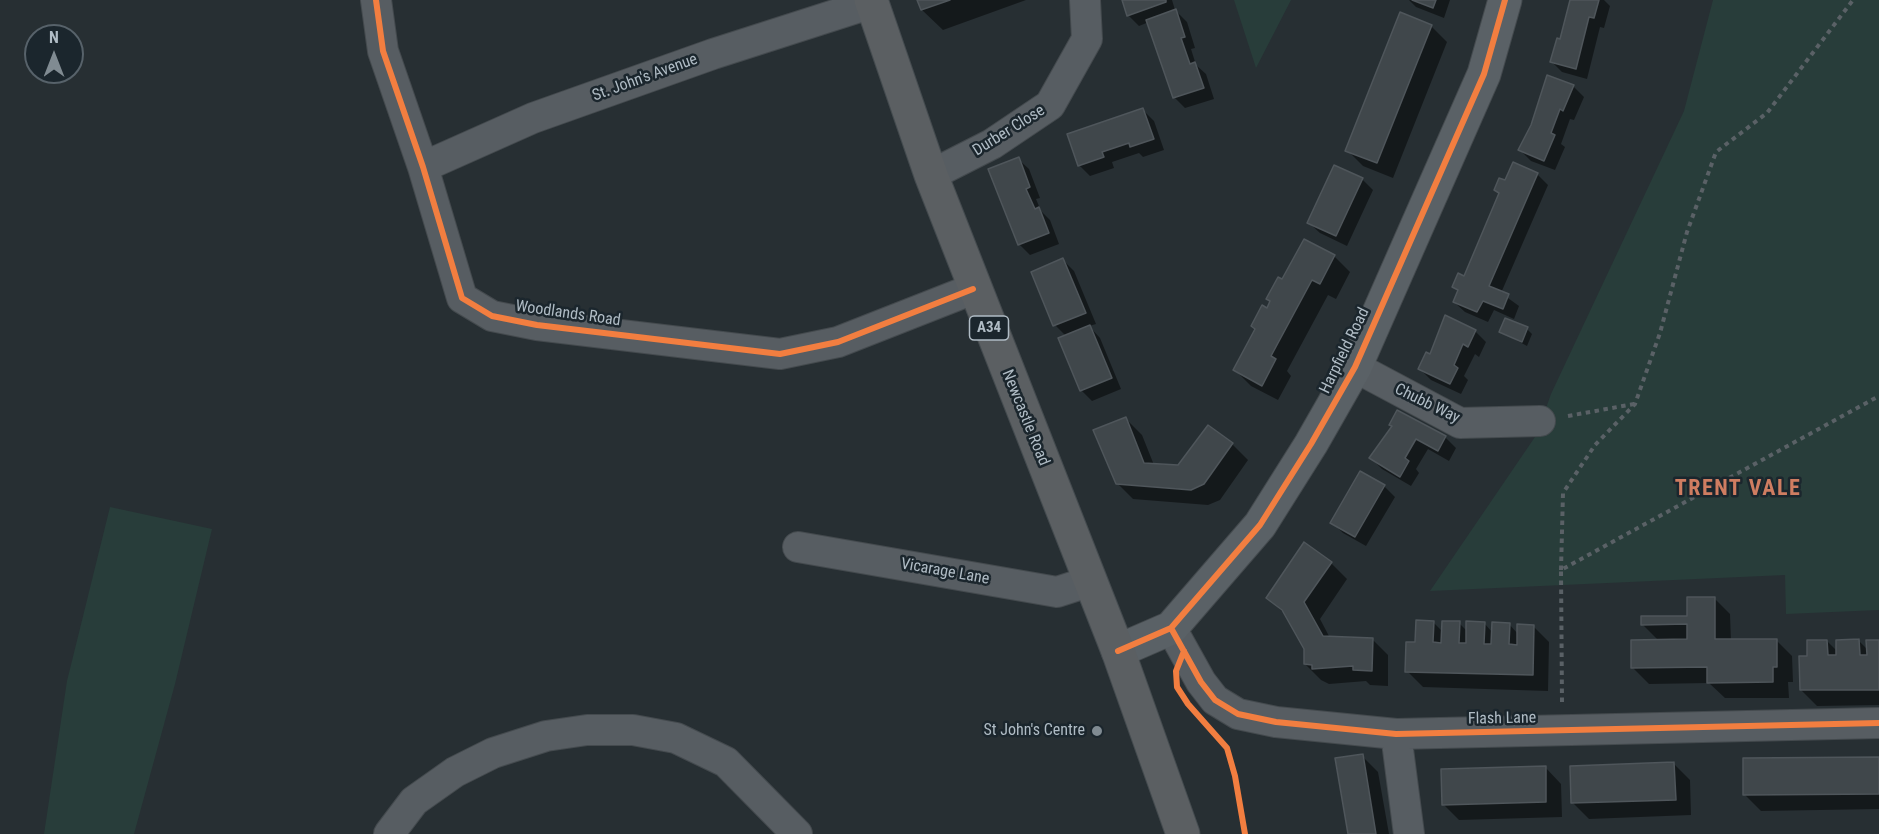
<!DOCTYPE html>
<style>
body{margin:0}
#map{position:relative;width:1879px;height:834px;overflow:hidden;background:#272f33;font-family:"Roboto Condensed",sans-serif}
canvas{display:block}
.north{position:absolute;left:24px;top:24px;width:60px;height:60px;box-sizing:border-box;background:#1b262d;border:2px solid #57626a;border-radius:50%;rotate:0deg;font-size:16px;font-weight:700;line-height:24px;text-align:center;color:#b0bcc5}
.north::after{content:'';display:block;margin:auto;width:21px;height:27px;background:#808b92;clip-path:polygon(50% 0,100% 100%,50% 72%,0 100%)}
</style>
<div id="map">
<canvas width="1879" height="834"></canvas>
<div class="north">N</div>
</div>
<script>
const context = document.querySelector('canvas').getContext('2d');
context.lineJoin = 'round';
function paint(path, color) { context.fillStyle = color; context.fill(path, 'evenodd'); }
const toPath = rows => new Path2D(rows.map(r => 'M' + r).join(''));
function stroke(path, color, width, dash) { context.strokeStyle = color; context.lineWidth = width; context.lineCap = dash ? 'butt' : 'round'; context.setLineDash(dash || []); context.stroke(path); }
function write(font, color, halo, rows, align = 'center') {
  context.font = font + ' "Roboto Condensed",sans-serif'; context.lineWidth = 5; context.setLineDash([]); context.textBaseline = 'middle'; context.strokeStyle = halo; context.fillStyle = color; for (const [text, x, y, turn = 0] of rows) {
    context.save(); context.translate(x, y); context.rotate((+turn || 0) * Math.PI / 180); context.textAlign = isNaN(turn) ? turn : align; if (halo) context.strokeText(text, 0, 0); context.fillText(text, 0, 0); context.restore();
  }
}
paint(toPath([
 [1234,0,1291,0,1256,68],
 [1713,0,1879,0,1879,610,1786,614,1785,575,1430,591,1537,434,1551,394,1684,111],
 [110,507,212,529,175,684,134,834,44,834,67,681]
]), '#283d3a');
paint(toPath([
 [919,0,1026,0,943,30,922,10],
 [1123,0,1172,0,1175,10,1187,22,1195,48,1191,49,1196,65,1206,74,1214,99,1185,108,1174,97,1149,22,1139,26,1128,15],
 [1409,0,1450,0,1444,18,1416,7],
 [1572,0,1604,0,1610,6,1604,28,1600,27,1587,79,1562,72,1551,61,1561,41],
 [1431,26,1447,42,1393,178,1363,166,1347,150],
 [1573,86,1584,97,1574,120,1570,119,1561,144,1565,147,1555,170,1531,161,1520,150],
 [1143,110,1154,121,1164,150,1143,157,1139,153,1112,162,1114,168,1090,176,1079,165],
 [1018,159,1029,169,1040,198,1036,199,1041,211,1050,220,1059,244,1030,255,1019,244],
 [1537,174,1548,185,1501,293,1519,306,1514,319,1494,310,1488,322,1465,312,1454,302,1459,292,1453,286,1465,278,1500,195,1496,190,1506,183],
 [1362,179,1373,190,1347,246,1320,233,1309,223],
 [1334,256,1350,272,1336,299,1328,295,1287,371,1291,376,1278,400,1251,386,1235,370,1271,303,1267,299,1283,281],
 [1063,260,1074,271,1096,324,1089,326,1100,338,1121,389,1092,401,1081,390,1066,336,1055,325],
 [1527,329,1532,334,1527,346,1501,332],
 [1475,331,1486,342,1479,357,1475,354,1464,376,1468,380,1461,394,1431,380,1420,369,1430,356],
 [1126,419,1142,435,1154,465,1179,467,1208,427,1232,444,1248,460,1220,500,1208,505,1133,499,1117,483],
 [1393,427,1445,437,1456,448,1449,461,1428,449,1416,469,1419,473,1411,486,1382,469,1371,458],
 [1361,473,1384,486,1395,497,1366,546,1343,533,1332,522],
 [1331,563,1347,579,1320,619,1330,638,1372,639,1388,655,1388,686,1370,685,1366,681,1329,684,1321,680,1305,664,1306,648,1288,617,1268,598],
 [1714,598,1730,614,1731,641,1776,640,1792,656,1793,682,1788,682,1789,698,1725,698,1709,683,1649,684,1633,668,1659,641,1642,624,1689,617],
 [1433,622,1443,632,1459,623,1468,632,1484,623,1493,633,1509,624,1518,634,1533,626,1549,642,1548,691,1423,687,1407,671,1416,643],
 [1827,641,1838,652,1859,641,1868,650,1879,641,1879,705,1817,706,1801,690,1809,657],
 [1362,756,1378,772,1389,834,1349,834],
 [1879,758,1879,809,1761,811,1745,795],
 [1674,764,1690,780,1691,815,1589,819,1573,803],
 [1545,767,1561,784,1562,817,1459,820,1443,804]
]), '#0007');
const building = toPath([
 [917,0,950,0,921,10,917,0],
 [1122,0,1166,0,1166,2,1127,16,1122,0],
 [1412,0,1436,0,1433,8,1412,0],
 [1570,0,1599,0,1594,18,1589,17,1576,69,1550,62,1557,38,1560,39,1570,0],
 [1176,9,1185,37,1181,38,1190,64,1195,62,1204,88,1173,98,1146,20,1176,9],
 [1400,12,1432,25,1377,163,1345,151,1400,12],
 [1547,75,1574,85,1563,111,1560,109,1551,133,1555,135,1544,161,1518,150,1531,125,1547,75],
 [1143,108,1154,139,1130,147,1129,143,1102,152,1104,157,1078,166,1067,134,1143,108],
 [1019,157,1030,187,1026,189,1035,209,1039,207,1049,233,1018,245,988,169,1019,157],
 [1513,162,1538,173,1489,286,1509,294,1503,309,1483,301,1477,312,1453,302,1458,290,1452,287,1458,273,1464,276,1499,193,1494,190,1499,178,1505,180,1513,162],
 [1334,165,1363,178,1336,236,1307,223,1334,165],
 [1304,239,1335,255,1320,284,1312,280,1271,356,1276,359,1262,386,1233,370,1255,329,1251,326,1262,305,1267,308,1270,301,1266,299,1278,277,1282,279,1304,239],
 [1063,258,1086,313,1053,326,1031,272,1063,258],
 [1445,315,1476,330,1468,347,1463,344,1454,365,1458,368,1450,384,1418,369,1426,352,1430,354,1445,315],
 [1505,318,1528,327,1522,342,1499,332,1505,318],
 [1090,325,1112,378,1080,391,1058,338,1090,325],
 [1397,410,1446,436,1438,451,1416,439,1405,458,1409,461,1400,477,1369,458,1392,426,1389,425,1397,410],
 [1126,417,1144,463,1178,465,1208,425,1233,443,1204,484,1191,490,1116,484,1093,430,1126,417],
 [1360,471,1385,485,1355,537,1330,523,1360,471],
 [1304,542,1332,562,1304,602,1323,636,1373,638,1372,671,1353,670,1353,666,1312,669,1312,665,1304,664,1304,649,1282,610,1266,598,1304,542],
 [1687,597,1715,597,1715,639,1777,639,1777,667,1773,667,1773,682,1707,683,1707,667,1631,668,1631,640,1687,639,1687,624,1641,625,1641,616,1687,616,1687,597],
 [1416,620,1434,621,1433,642,1441,643,1442,621,1460,621,1459,643,1466,643,1466,621,1485,622,1484,644,1491,644,1492,622,1510,623,1509,644,1517,645,1517,624,1534,625,1533,675,1405,672,1406,642,1415,642,1416,620],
 [1859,639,1860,655,1867,655,1866,640,1879,640,1879,690,1800,690,1799,656,1807,656,1807,640,1827,640,1828,655,1836,655,1836,640,1859,639],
 [1363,754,1376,834,1348,834,1335,758,1363,754],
 [1879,757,1879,794,1743,795,1743,758,1879,757],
 [1674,762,1676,800,1571,803,1570,766,1674,762],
 [1546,766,1546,802,1442,805,1441,769,1546,766]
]);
paint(building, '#40474b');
stroke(building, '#4f565b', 1.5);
const street = toPath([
 [376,0,383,51,423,167,462,298,492,316,537,325,780,354,838,342,973,289],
 [423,167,533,118,713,54,872,3],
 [931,175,992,144,1050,105,1087,39,1085,0],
 [1355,367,1460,423,1540,421],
 [798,547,1057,592,1091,581],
 [1171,628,1201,682,1215,700,1238,714,1276,722,1396,734,1879,723],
 [1396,734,1409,834],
 [389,834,414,801,455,772,493,753,546,736,587,730,633,730,676,738,726,762,797,834]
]);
const secondary = toPath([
 [1118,651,1171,628,1260,525,1311,444,1355,367,1484,74,1505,0]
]);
const highway = toPath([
 [871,0,931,175,1118,651,1183,834]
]);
stroke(street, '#444a4e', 32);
stroke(secondary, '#444a4e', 35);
stroke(highway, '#444b4f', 35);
stroke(toPath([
 [1568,416,1634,404],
 [1561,570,1563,493,1595,445,1635,404,1660,333,1687,232,1716,152,1767,113,1853,0],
 [1562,702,1561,570,1879,396]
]), '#5a6166', 4, [4.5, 4.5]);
stroke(street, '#575d62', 30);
stroke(secondary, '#5a6166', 33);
stroke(highway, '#5b5f62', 33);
stroke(toPath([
 [376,0,383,51,423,167,462,298,492,316,537,325,780,354,838,342,973,289],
 [1171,628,1201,682,1215,700,1238,714,1276,722,1396,734,1879,723],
 [1118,651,1171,628,1260,525,1311,444,1355,367,1484,74,1505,0],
 [1184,651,1176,671,1177,687,1188,704,1227,748,1235,776,1245,834]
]), '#f27e40', 6);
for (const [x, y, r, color] of [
 [1097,731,6,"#808b92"]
]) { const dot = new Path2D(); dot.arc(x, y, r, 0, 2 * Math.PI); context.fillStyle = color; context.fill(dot); stroke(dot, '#1b262d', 2); }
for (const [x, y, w] of [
 [989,328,39]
]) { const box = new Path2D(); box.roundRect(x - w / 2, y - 12, w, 24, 4.5); context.fillStyle = '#1b262d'; context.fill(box); stroke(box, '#b0bcc5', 1.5); }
write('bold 15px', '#b0bcc5', null, [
 ["A34",989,328]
]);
write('16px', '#b0bcc5', '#1b262d', [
 ["St. John's Avenue",645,78,-20],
 ["Durber Close",1009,131,-32],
 ["Woodlands Road",568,314,8],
 ["Harpfield Road",1345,351,-64],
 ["Chubb Way",1427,404,26],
 ["Newcastle Road",1025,418,68],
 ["Vicarage Lane",945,572,10],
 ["Flash Lane",1502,719,-1]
]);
write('16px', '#b0bcc5', '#1b262d', [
 ["St John's Centre",1085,731]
], 'right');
context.letterSpacing = '1.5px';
write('bold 22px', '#cf7d61', '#1b262d', [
 ["TRENT VALE",1738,489]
]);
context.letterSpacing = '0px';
</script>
